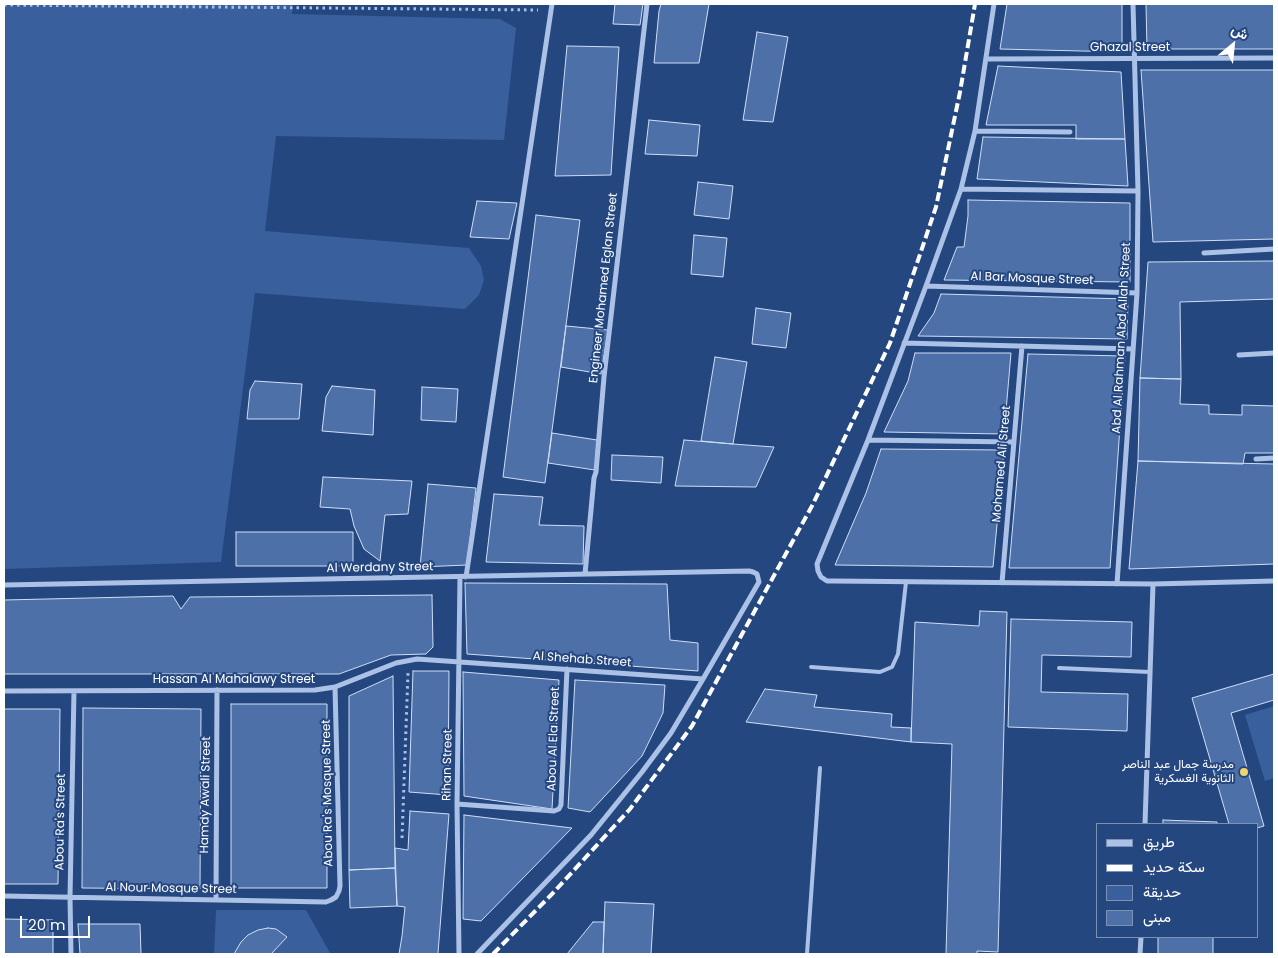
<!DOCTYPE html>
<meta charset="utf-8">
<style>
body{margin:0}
#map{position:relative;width:1278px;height:958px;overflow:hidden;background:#254780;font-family:Poppins,Vazirmatn,sans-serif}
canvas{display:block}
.frame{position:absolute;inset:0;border:5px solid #fff;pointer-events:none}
.legend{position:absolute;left:1096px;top:823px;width:162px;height:115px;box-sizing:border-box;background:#254780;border:1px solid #7c91b3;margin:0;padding:6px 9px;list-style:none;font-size:15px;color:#fff}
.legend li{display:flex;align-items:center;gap:10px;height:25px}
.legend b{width:25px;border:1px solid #7c91b3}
.north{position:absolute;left:1208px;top:20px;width:50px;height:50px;-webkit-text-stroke:4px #254780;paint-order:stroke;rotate:28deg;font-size:14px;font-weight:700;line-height:20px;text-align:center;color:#fff}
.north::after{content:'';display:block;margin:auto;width:18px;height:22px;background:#fff;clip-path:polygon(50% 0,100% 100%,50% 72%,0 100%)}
.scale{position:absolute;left:20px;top:916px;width:70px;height:22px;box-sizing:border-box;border:2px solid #fff;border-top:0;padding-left:6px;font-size:15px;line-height:18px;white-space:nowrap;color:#fff;-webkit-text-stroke:4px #254780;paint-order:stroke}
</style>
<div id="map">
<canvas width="1278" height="958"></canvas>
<div class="frame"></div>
<ul class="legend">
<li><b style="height:6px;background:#abc2e6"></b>طريق</li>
<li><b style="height:6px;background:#fff"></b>سكة حديد</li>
<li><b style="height:14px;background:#395f9d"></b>حديقة</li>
<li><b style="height:14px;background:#4d70a9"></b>مبنى</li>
</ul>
<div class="north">ش</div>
<div class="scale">20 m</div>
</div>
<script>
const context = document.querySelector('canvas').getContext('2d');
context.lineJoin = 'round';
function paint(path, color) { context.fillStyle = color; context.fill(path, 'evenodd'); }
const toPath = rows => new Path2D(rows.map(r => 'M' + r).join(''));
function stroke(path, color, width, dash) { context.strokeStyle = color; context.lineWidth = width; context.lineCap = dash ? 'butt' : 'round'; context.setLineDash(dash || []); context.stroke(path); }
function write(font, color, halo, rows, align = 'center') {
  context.font = font + ' Poppins,Vazirmatn,sans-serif'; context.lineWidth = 4; context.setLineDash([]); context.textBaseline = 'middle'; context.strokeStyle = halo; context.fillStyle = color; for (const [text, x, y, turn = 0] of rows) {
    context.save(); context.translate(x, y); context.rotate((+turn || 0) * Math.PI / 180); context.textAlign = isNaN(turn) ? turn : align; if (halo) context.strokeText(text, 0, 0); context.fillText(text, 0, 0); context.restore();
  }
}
paint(toPath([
 [4,4,293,4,292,14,500,19,516,28,504,140,276,136,265,231,469,248,481,266,484,280,479,295,465,309,255,293,221,562,4,569],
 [1274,706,1274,778,1265,781,1245,715],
 [216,910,306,910,330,953,329,954,214,954]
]), '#395f9d');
const building = toPath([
 [615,4,643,4,640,25,613,24,615,4],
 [661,4,709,4,699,63,654,63,659,11,661,4],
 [1007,4,1122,4,1122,52,1000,49,1007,4],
 [1146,4,1274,4,1274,49,1147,49,1146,4],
 [757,32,788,37,773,122,743,120,757,32],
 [567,46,619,47,611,175,555,176,567,46],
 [998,66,1121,72,1125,139,1076,139,1076,125,986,125,998,66],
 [1141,70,1274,70,1274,239,1153,242,1141,70],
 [649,120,700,125,697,156,645,154,649,120],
 [983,137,1125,139,1128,186,977,179,983,137],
 [698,182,733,186,729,219,694,215,698,182],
 [968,200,1130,203,1130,282,944,280,957,247,964,247,968,216,968,200],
 [477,201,517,203,509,239,470,237,477,201],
 [536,215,580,220,545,483,503,477,536,215],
 [694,235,727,238,723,277,691,274,694,235],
 [1274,261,1274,299,1180,302,1181,379,1140,378,1148,262,1274,261],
 [941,294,1128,299,1127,339,918,336,934,313,941,294],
 [756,308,791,313,786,348,752,344,756,308],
 [566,326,608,330,601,374,561,367,566,326],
 [915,353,1011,353,1004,434,884,432,908,381,915,353],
 [1028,354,1125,356,1110,568,1009,568,1028,354],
 [715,357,747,362,733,444,701,441,715,357],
 [1140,378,1181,379,1180,404,1209,405,1209,414,1242,415,1242,405,1274,406,1274,453,1245,453,1243,464,1138,461,1140,378],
 [255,381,302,384,299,419,247,419,250,390,255,381],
 [332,386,375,390,373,435,322,431,326,397,332,386],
 [422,387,458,389,456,422,421,420,422,387],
 [552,433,597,440,595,470,548,463,552,433],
 [684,440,733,444,774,447,756,487,675,486,684,440],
 [881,449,1004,450,993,567,835,565,866,493,881,449],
 [612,455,663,457,661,483,611,480,612,455],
 [1138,461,1274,464,1274,564,1129,569,1138,461],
 [323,477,412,481,408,514,385,515,380,561,364,549,354,526,350,509,320,507,323,477],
 [428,484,476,488,467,565,420,567,428,484],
 [494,494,543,497,539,525,584,526,583,564,486,562,494,494],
 [236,532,353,532,353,566,236,566,236,532],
 [465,583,667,584,670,640,698,643,698,671,467,654,465,583],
 [432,595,433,647,426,654,391,655,339,674,4,674,4,600,173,596,181,609,190,597,432,595],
 [980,611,1007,612,998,952,977,951,977,954,946,954,952,744,911,742,915,622,979,626,980,611],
 [1011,619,1132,622,1131,657,1042,655,1041,692,1128,694,1127,731,1008,727,1011,619],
 [413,671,449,671,448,795,409,792,413,671],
 [463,672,559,680,552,809,464,796,463,672],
 [1274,674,1274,700,1231,713,1264,826,1257,828,1257,824,1229,824,1192,698,1274,674],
 [393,676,395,868,349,870,349,696,393,676],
 [575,680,665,685,663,713,642,756,590,812,568,808,575,680],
 [765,689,817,695,814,707,892,714,891,727,911,728,911,742,746,722,765,689],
 [231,704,327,704,327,888,231,888,231,704],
 [83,708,201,709,200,889,82,888,83,708],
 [4,709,60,709,58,884,4,884,4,709],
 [410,811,449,814,438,953,437,954,399,954,402,936,405,907,397,906,395,848,408,850,410,811],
 [464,815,572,828,481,921,463,919,464,815],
 [1163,820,1217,822,1217,824,1163,824,1163,820],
 [395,868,397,906,350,908,349,870,395,868],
 [605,902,654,904,651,954,603,954,605,902],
 [4,919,53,920,53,954,4,954,4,919],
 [593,922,604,922,603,954,567,954,593,922],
 [78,924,140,924,141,954,80,954,78,924],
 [268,928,276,929,287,937,271,954,234,954,241,942,248,935,258,930,268,928],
 [1158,937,1213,937,1213,954,1158,954,1158,937]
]);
paint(building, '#4d70a9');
stroke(building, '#cfdef5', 1);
stroke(toPath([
 [4,5,538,10],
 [402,838,408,673]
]), '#abc2e6', 3, [2.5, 4]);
stroke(toPath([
 [811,667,880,672,892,667,898,654,906,582],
 [1059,668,1150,672],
 [807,954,820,768]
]), '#abc2e6', 4);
stroke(toPath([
 [994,4,975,131,961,189,926,286,868,440,817,564,818,571,821,577,827,581,834,581,1153,584,1274,581],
 [986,59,1274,58],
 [975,131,1070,132],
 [961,189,1138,191],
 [1204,253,1274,249],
 [926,286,1137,293],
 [904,343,1133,349],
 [1239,355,1274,353],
 [868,440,1014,442],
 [1256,459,1274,458],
 [585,574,594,478,596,472,604,377,647,4],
 [466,577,552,4],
 [1002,583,1022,346],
 [1117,584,1137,293,1138,191,1133,4],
 [4,585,749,571,753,572,757,574,759,582,703,679,671,733,642,772,591,835,477,954],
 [4,691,315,690,335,687,396,663,417,659,703,679],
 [457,804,554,811,559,809,561,805,567,669],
 [1145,824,1153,584],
 [4,896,326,902,331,900,336,897,339,891,340,886,335,687],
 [216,900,217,690],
 [71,954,70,897,74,691],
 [459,954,457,804,460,577],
 [1140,954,1141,937]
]), '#abc2e6', 5);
stroke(toPath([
 [493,954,553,893,630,809,692,726,813,504,890,343,936,207,960,92,975,4]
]), '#fff', 4, [9, 4]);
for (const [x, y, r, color] of [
 [1244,772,5,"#f0d36f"]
]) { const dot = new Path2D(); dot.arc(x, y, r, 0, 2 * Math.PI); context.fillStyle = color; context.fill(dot); stroke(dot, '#254780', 2); }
write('12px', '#fff', '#254780', [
 ["Ghazal Street",1130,48],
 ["Al Bar Mosque Street",1032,279,2],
 ["Engineer Mohamed Eglan Street",604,288,-84],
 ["Abd Al Rahman Abd Allah Street",1122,338,-87],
 ["Mohamed Ali Street",1002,464,-85],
 ["Al Werdany Street",380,568,-1],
 ["Al Shehab Street",582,660,4],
 ["Hassan Al Mahalawy Street",234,680],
 ["Abou Al Ela Street",554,739,-88],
 ["Rihan Street",448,765,-89],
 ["Abou Ra's Mosque Street",328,793,-91],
 ["Hamdy Awali Street",206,795,-89],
 ["Abou Ra's Street",61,822,-89],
 ["Al Nour Mosque Street",171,889,1]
]);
write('12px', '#fff', '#254780', [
 ["مدرسة جمال عبد الناصر",1234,765],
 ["الثانوية الغسكرية",1234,779]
], 'right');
</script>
